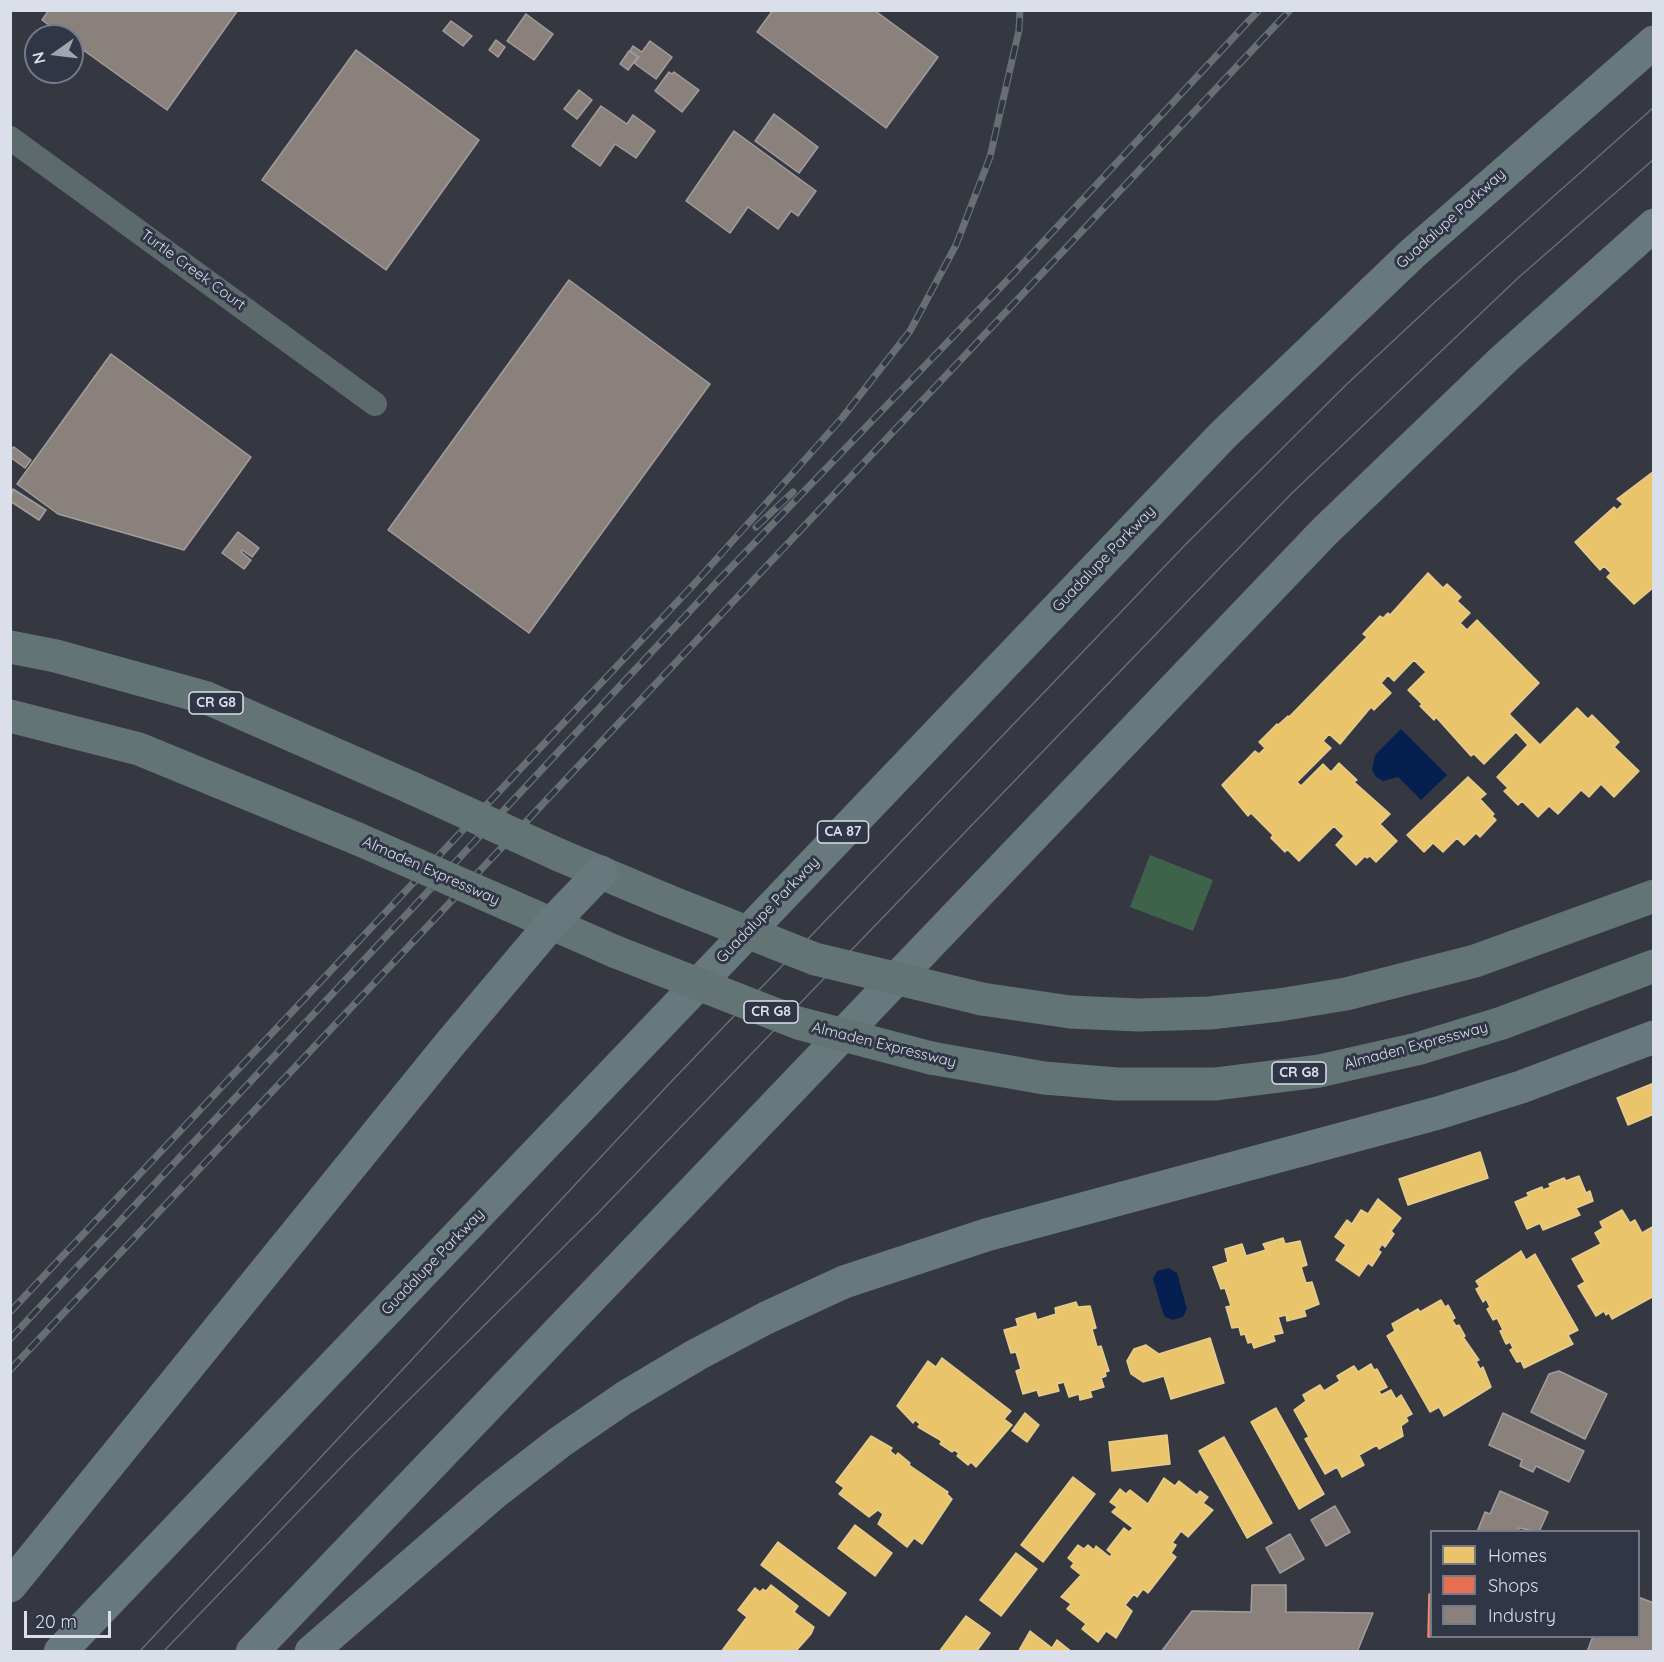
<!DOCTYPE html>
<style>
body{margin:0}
#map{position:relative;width:1664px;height:1662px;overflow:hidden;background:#353841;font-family:Quicksand,sans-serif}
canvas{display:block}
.frame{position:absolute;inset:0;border:12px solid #dbdfea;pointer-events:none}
.legend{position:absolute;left:1430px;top:1530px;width:210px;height:108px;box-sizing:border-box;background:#303646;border:2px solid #747a88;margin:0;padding:8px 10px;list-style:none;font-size:18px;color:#dbdfea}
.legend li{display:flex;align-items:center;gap:12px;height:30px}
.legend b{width:30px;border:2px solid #747a88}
.north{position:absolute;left:24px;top:24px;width:60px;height:60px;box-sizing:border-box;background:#303646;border:2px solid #747a88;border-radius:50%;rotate:256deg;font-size:16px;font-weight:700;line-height:24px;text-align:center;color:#dbdfea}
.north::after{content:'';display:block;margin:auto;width:21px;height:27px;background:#a1a5af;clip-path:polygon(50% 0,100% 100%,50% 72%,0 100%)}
.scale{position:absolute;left:24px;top:1611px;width:87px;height:27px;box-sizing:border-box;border:3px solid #dbdfea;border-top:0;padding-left:8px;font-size:18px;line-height:21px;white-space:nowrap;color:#dbdfea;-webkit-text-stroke:4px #303646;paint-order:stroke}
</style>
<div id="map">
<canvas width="1664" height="1662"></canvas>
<div class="frame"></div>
<ul class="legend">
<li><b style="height:16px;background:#e9c46a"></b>Homes</li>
<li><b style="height:16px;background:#e76f51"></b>Shops</li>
<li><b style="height:16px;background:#8a817c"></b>Industry</li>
</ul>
<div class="north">N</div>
<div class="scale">20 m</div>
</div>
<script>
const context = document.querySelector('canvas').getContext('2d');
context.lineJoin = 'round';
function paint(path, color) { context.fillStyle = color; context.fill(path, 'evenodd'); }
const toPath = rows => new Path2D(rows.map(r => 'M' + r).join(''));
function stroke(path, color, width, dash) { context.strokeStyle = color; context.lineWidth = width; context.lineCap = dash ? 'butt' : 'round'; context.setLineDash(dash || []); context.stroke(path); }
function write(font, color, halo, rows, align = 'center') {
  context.font = font + ' Quicksand,sans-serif'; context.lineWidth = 6; context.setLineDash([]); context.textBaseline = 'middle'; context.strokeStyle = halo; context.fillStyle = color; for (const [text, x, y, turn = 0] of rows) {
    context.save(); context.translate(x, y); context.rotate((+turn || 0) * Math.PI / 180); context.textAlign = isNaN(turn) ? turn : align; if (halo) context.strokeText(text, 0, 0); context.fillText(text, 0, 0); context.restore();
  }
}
paint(toPath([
 [1150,855,1213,880,1193,931,1130,907]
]), '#3f624a');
paint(toPath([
 [1401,729,1447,775,1421,800,1398,777,1383,781,1376,777,1372,770,1375,755],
 [1169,1268,1177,1273,1187,1309,1183,1317,1172,1320,1164,1316,1153,1279,1157,1271]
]), '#052050');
const homes = toPath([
 [1654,471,1654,587,1634,604,1607,577,1611,573,1604,566,1600,570,1575,542,1614,507,1617,510,1623,504,1617,499,1654,471],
 [1428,573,1443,588,1447,584,1461,597,1457,601,1470,613,1460,623,1467,630,1477,620,1539,683,1509,714,1540,745,1577,708,1588,719,1592,715,1619,742,1614,747,1639,771,1614,797,1601,784,1589,797,1581,790,1558,814,1549,806,1538,817,1522,801,1518,805,1504,791,1508,788,1497,777,1528,745,1516,732,1484,764,1474,754,1471,756,1436,717,1434,720,1420,706,1422,704,1408,690,1426,672,1414,660,1394,681,1388,675,1381,683,1391,693,1374,710,1371,707,1340,744,1329,734,1323,741,1331,748,1297,782,1301,786,1323,764,1331,772,1339,763,1357,780,1354,782,1390,814,1380,824,1397,841,1376,862,1370,856,1367,858,1365,856,1356,865,1336,845,1344,836,1334,826,1299,861,1287,849,1285,852,1271,838,1273,835,1251,813,1248,816,1222,785,1255,751,1259,754,1265,748,1259,742,1277,724,1278,725,1288,716,1289,717,1367,637,1363,634,1380,616,1383,618,1388,613,1390,615,1428,573],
 [1468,777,1486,794,1480,799,1494,814,1492,816,1496,820,1480,837,1476,833,1464,845,1457,838,1443,852,1433,843,1424,852,1407,835,1468,777],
 [1654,1083,1654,1114,1628,1125,1617,1098,1654,1083],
 [1480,1152,1488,1178,1408,1205,1399,1179,1480,1152],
 [1579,1176,1586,1193,1590,1191,1593,1201,1576,1208,1580,1215,1543,1230,1540,1223,1527,1229,1515,1202,1529,1196,1527,1193,1542,1187,1543,1190,1551,1187,1549,1184,1564,1178,1566,1181,1579,1176],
 [1378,1199,1401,1218,1391,1231,1394,1234,1385,1247,1382,1244,1378,1250,1381,1252,1372,1266,1368,1263,1359,1276,1336,1260,1346,1245,1335,1237,1347,1220,1352,1224,1361,1210,1368,1214,1378,1199],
 [1622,1210,1630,1223,1635,1220,1642,1233,1654,1226,1654,1296,1612,1319,1609,1313,1606,1315,1604,1311,1596,1316,1578,1286,1585,1282,1572,1259,1601,1244,1595,1233,1603,1228,1600,1222,1622,1210],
 [1283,1238,1285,1244,1300,1241,1307,1265,1301,1267,1306,1283,1312,1282,1319,1304,1304,1310,1306,1316,1287,1321,1286,1315,1278,1317,1283,1333,1273,1335,1275,1341,1254,1348,1252,1342,1248,1343,1245,1334,1241,1335,1239,1327,1232,1328,1226,1307,1231,1306,1225,1288,1221,1289,1213,1267,1228,1262,1225,1249,1242,1244,1246,1256,1266,1250,1263,1244,1283,1238],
 [1521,1251,1526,1260,1535,1254,1578,1330,1568,1335,1573,1344,1524,1368,1521,1361,1517,1362,1510,1350,1513,1348,1510,1342,1506,1344,1500,1331,1503,1330,1497,1318,1493,1320,1487,1309,1490,1307,1486,1299,1483,1302,1476,1289,1480,1287,1476,1281,1521,1251],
 [1441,1300,1445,1307,1448,1305,1455,1318,1452,1320,1456,1326,1459,1325,1465,1336,1463,1337,1479,1360,1476,1361,1480,1369,1483,1367,1491,1387,1444,1416,1439,1407,1430,1412,1387,1336,1395,1331,1392,1324,1418,1309,1420,1312,1441,1300],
 [1076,1302,1078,1307,1090,1306,1096,1328,1092,1329,1097,1347,1101,1346,1109,1371,1105,1372,1106,1376,1101,1378,1104,1387,1090,1391,1092,1397,1080,1400,1079,1394,1069,1397,1064,1382,1057,1384,1059,1391,1039,1396,1037,1390,1023,1394,1016,1371,1021,1369,1016,1352,1011,1353,1004,1330,1018,1326,1016,1319,1035,1313,1037,1320,1056,1314,1055,1308,1076,1302],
 [1210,1338,1224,1383,1171,1399,1164,1376,1143,1382,1131,1374,1127,1361,1134,1349,1146,1345,1159,1354,1210,1338],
 [942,1358,1011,1411,1004,1419,1012,1425,976,1467,971,1462,968,1465,957,1456,959,1453,954,1450,952,1452,940,1444,942,1441,918,1427,920,1424,915,1420,913,1423,897,1406,928,1361,936,1367,942,1358],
 [1371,1364,1374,1370,1377,1369,1387,1387,1379,1391,1381,1395,1391,1390,1396,1399,1401,1395,1412,1414,1406,1417,1408,1421,1401,1426,1403,1436,1379,1449,1377,1445,1359,1455,1364,1465,1342,1477,1337,1467,1325,1474,1305,1439,1309,1437,1294,1410,1306,1401,1303,1395,1320,1385,1324,1391,1340,1381,1337,1376,1354,1366,1358,1372,1371,1364],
 [1276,1408,1324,1494,1299,1509,1251,1422,1276,1408],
 [1025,1413,1039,1425,1027,1442,1012,1431,1025,1413],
 [1167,1435,1170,1464,1112,1471,1109,1442,1167,1435],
 [871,1436,892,1448,890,1451,896,1456,898,1453,910,1463,909,1465,948,1492,947,1494,952,1499,922,1544,914,1538,907,1547,878,1524,883,1514,878,1510,869,1517,839,1494,844,1488,836,1482,871,1436],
 [1224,1437,1272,1523,1247,1538,1199,1451,1224,1437],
 [1073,1477,1095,1494,1043,1562,1021,1545,1073,1477],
 [1164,1478,1175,1486,1179,1481,1197,1495,1200,1491,1208,1497,1203,1503,1213,1510,1188,1537,1181,1531,1172,1543,1176,1545,1171,1553,1176,1557,1148,1593,1143,1589,1137,1597,1134,1594,1125,1605,1132,1611,1116,1638,1106,1631,1098,1642,1082,1629,1086,1624,1067,1609,1071,1604,1061,1597,1081,1575,1071,1567,1074,1563,1068,1558,1078,1545,1084,1549,1088,1545,1094,1550,1096,1546,1110,1557,1112,1554,1107,1550,1124,1528,1129,1532,1133,1528,1112,1512,1117,1507,1110,1502,1120,1489,1126,1494,1130,1490,1148,1504,1164,1478],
 [855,1525,892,1553,875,1576,838,1548,855,1525],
 [778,1542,846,1593,829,1616,761,1565,778,1542],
 [1016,1553,1037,1569,1001,1616,980,1600,1016,1553],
 [771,1585,798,1606,794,1612,814,1627,811,1634,795,1652,721,1652,747,1617,738,1610,755,1588,760,1592,763,1589,766,1591,771,1585],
 [966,1616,990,1633,976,1652,939,1652,966,1616],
 [1030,1631,1052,1648,1057,1640,1072,1652,1018,1652,1030,1631]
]);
paint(homes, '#e9c46a');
stroke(homes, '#e5cc90', 1.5);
const shops = toPath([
 [1429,1594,1432,1594,1432,1636,1459,1637,1428,1637,1429,1594]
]);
paint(shops, '#e76f51');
stroke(shops, '#e3917f', 1.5);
const industry = toPath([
 [49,10,238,10,167,110,72,42,72,36,64,36,42,20,49,10],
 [773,10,874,10,938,57,886,128,757,32,773,10],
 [526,14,553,34,534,60,507,41,526,14],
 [451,21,472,36,463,46,443,31,451,21],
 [496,40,505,47,498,57,489,50,496,40],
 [650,41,672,57,656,79,634,63,639,57,630,51,633,46,642,52,650,41],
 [356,50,479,140,386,270,262,180,356,50],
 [629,51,638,57,628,70,620,64,629,51],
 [669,72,672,74,674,72,699,90,682,112,655,91,669,72],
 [579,90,592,100,577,119,564,109,579,90],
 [601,106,627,124,633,115,655,131,636,158,615,144,600,166,572,146,601,106],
 [774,114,818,147,799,173,755,141,774,114],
 [734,131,816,191,798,216,791,211,778,229,748,207,730,233,686,201,734,131],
 [569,280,710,384,529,633,388,530,569,280],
 [111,354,251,457,184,550,58,514,17,484,111,354],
 [14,447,31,460,25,468,10,457,10,449,14,447],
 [13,489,46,510,39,520,10,501,13,489],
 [238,532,259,548,252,557,242,550,241,552,251,560,244,569,222,553,238,532],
 [1559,1371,1607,1394,1585,1439,1531,1412,1549,1374,1559,1371],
 [1503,1413,1584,1451,1569,1482,1536,1466,1533,1472,1520,1466,1522,1460,1489,1445,1503,1413],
 [1500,1491,1548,1512,1539,1532,1519,1528,1518,1532,1477,1532,1485,1512,1490,1514,1500,1491],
 [1335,1506,1350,1532,1326,1546,1311,1520,1335,1506],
 [1290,1534,1304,1559,1280,1573,1266,1548,1290,1534],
 [1252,1585,1286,1585,1286,1612,1373,1613,1357,1652,1161,1652,1192,1611,1251,1612,1252,1585],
 [1638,1597,1654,1603,1654,1652,1587,1652,1593,1636,1638,1636,1638,1597]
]);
paint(industry, '#8a817c');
stroke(industry, '#a29d9d', 1.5);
stroke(toPath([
 [10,138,375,404]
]), '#5d6a6b', 24);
stroke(toPath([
 [10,647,56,656,207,698,412,788],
 [10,716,139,749,358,839],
 [559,855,666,900],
 [509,905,616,952],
 [982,999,1070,1012,1138,1015,1210,1013,1279,1005,1346,994,1475,961,1654,896],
 [931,1058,1044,1078,1117,1084,1214,1084,1319,1071,1417,1049,1502,1023,1654,966]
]), '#637475', 33);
stroke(toPath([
 [10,1586,449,1045,550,925,601,872],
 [60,1652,1224,434,1412,254,1654,42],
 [252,1652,1324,532,1504,359,1654,225],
 [311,1652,493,1494,560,1442,624,1398,696,1355,766,1318,844,1282,986,1235,1438,1113,1521,1087,1654,1037]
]), '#67797c', 33);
stroke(toPath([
 [139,1652,668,1085,1186,544,1347,384,1437,300,1654,107],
 [163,1652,351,1457,596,1215,1291,494,1518,278,1654,159]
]), '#676f73', 1.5);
const rail = toPath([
 [756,527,793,492],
 [10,1312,696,582,842,418,910,331,956,245,990,157,1019,30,1020,10],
 [10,1339,717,582,1018,269,1259,10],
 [10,1370,1290,10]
]);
stroke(rail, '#676f73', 7);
stroke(rail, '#303646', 4.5, [14]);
stroke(toPath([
 [412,788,559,855],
 [358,839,509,905],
 [666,900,815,959,982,999],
 [616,952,798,1023,931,1058]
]), '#637475', 33);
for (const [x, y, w] of [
 [216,703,54],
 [843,832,51],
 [771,1012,54],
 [1299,1073,54]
]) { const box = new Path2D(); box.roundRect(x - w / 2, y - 11, w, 22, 4.5); context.fillStyle = '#303646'; context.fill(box); stroke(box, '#dbdfea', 1.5); }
write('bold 14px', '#dbdfea', null, [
 ["CR G8",216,703],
 ["CA 87",843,832],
 ["CR G8",771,1012],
 ["CR G8",1299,1073]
]);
write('15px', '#dbdfea', '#303646', [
 ["Guadalupe Parkway",1451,219,-42],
 ["Turtle Creek Court",193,270,36],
 ["Guadalupe Parkway",1104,559,-46],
 ["Almaden Expressway",431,871,24],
 ["Guadalupe Parkway",768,910,-46],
 ["Almaden Expressway",884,1045,14],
 ["Almaden Expressway",1416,1046,-15],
 ["Guadalupe Parkway",433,1262,-46]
]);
</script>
